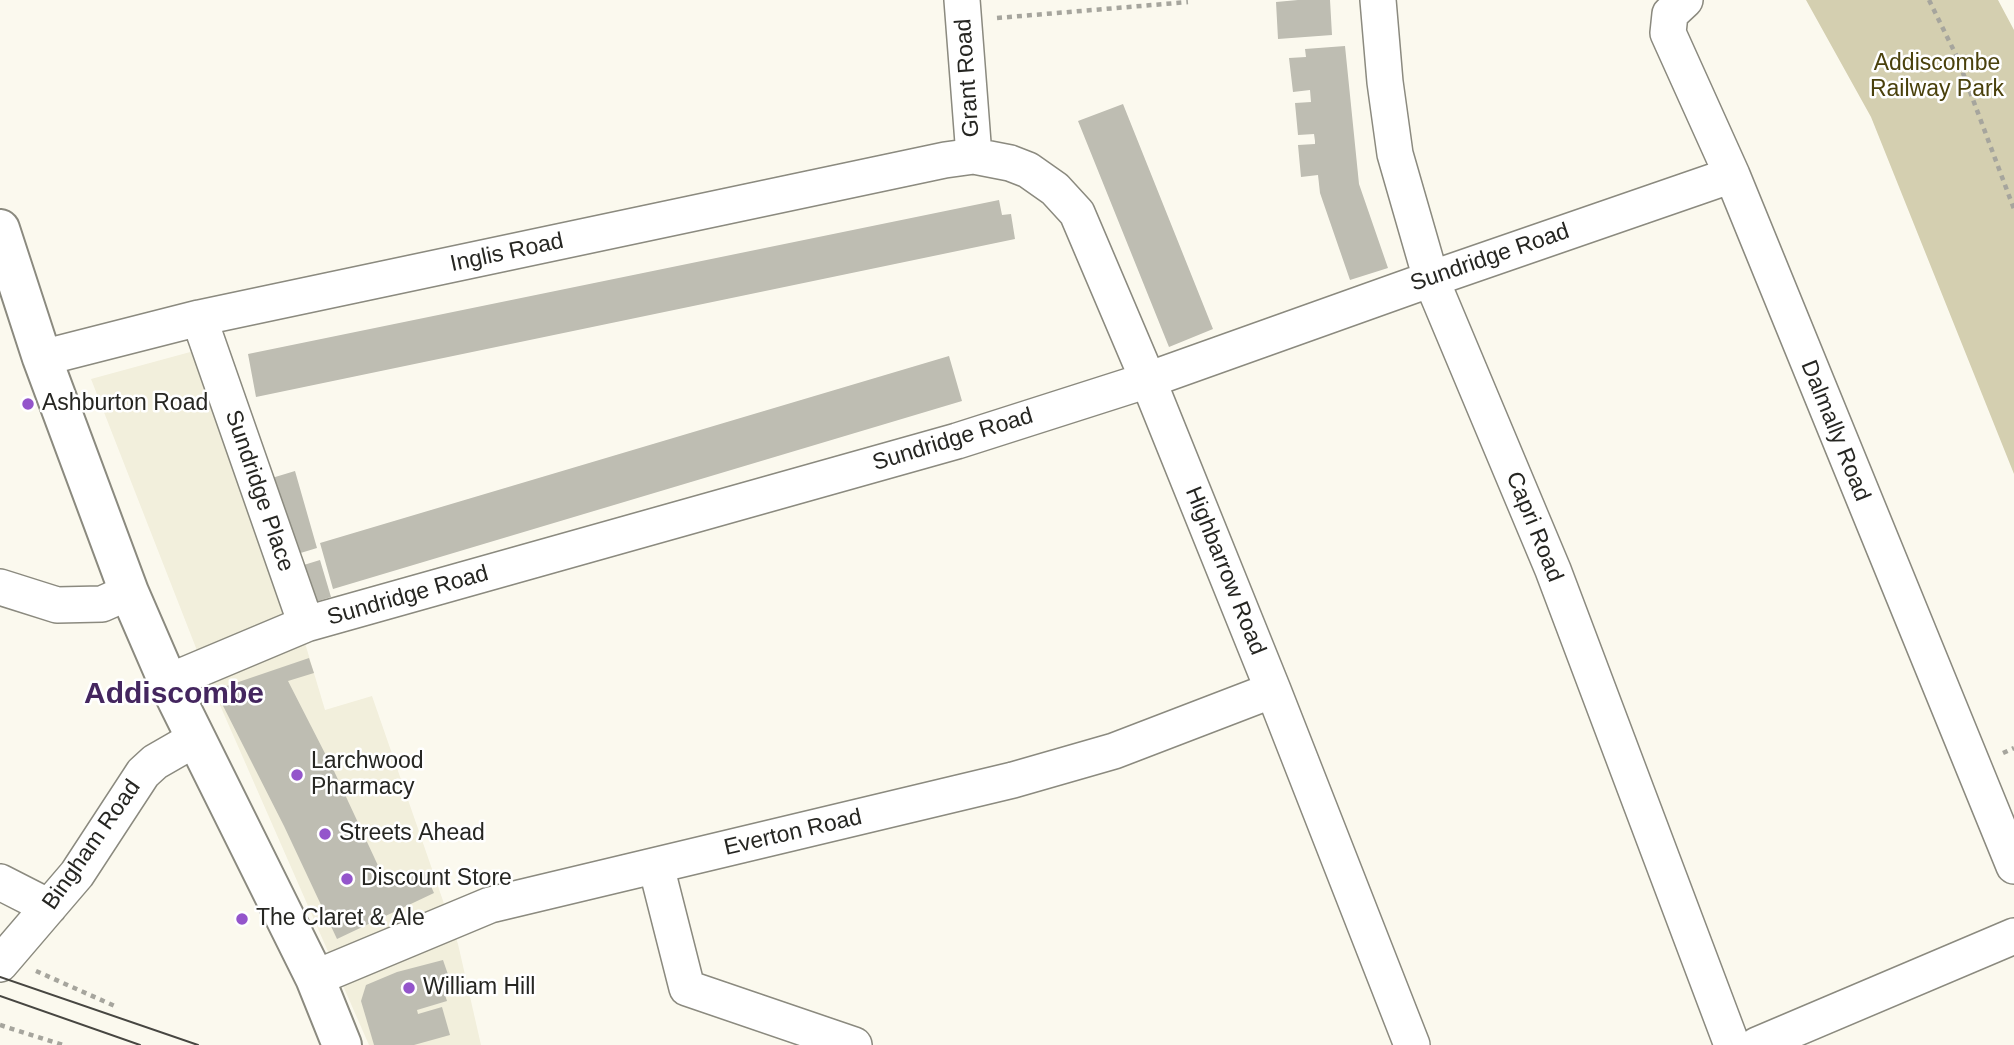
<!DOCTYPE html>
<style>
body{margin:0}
canvas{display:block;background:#fbf9ee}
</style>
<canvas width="2014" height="1045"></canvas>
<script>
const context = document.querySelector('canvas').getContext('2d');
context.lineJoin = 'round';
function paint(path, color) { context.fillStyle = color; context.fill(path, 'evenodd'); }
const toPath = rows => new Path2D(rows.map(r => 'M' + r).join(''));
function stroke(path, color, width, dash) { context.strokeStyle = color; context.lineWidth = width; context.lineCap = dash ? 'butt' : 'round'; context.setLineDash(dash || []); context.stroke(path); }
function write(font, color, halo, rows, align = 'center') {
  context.font = font + ' Arial,sans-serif'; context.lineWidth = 5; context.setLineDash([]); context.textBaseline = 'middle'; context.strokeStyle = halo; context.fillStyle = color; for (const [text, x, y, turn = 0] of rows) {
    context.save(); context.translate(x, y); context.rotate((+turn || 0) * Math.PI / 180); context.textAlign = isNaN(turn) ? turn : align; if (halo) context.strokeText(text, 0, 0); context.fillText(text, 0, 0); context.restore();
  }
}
paint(toPath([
 [216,345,325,710,372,696,458,944,481,1045,369,1045,205,671,91,379]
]), '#f2efdc');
paint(toPath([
 [1806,0,1998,0,2014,30,2014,474,1871,117]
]), '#d4cfb0');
paint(toPath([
 [1298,0,1330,0,1332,35,1278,39,1276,2],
 [1345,46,1359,184,1388,268,1350,280,1320,193,1318,175,1301,177,1298,145,1315,144,1315,141,1314,134,1298,135,1295,103,1311,102,1310,90,1293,92,1289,58,1306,57,1305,49],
 [1123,104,1213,329,1169,347,1078,121],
 [999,200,1002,215,1011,214,1015,239,256,397,248,354],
 [949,356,962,401,333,589,320,543],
 [295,471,317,548,284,558,262,481],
 [320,560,331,597,305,605,294,568],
 [309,658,314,673,288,681,334,771,388,887,424,871,434,893,337,939,284,826,215,690],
 [443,960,454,992,445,995,447,1001,417,1010,418,1014,442,1007,450,1035,414,1045,374,1045,361,1001,366,985,397,972]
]), '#bebdb2');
const minor = toPath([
 [962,0,974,156],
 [1378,0,1385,82,1395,154,1431,279,1553,570,1732,1045],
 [1685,0,1670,14,1668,33,1732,175,2014,866],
 [199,318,306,624],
 [42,358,199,318,945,160,974,156,1010,163,1028,170,1055,189,1077,213,1148,380,1273,690,1412,1045],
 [0,587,57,605,102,604,129,592],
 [168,682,306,624,957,441,1148,380,1431,279,1732,175],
 [656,866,687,988,854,1045],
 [0,882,49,907],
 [0,964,77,874,143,773,155,762,195,739],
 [315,978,490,905,1013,780,1114,751,1273,690],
 [1757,1045,2014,936]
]);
const major = toPath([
 [0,229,42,358,129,592,168,682,315,978,342,1045]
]);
stroke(minor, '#8b8a7f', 38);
stroke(major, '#8b8a7f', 42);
stroke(toPath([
 [1929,0,1957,57,2014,209],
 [997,18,1188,2],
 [2003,753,2014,748],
 [36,971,117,1007],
 [0,1025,63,1045]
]), '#a6a59d', 4.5, [5, 5]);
stroke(minor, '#fff', 35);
stroke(major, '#fff', 38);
stroke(toPath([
 [0,977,198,1045],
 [0,996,140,1045]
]), '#474641', 2);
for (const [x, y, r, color] of [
 [28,404,7,"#9455cb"],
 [297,775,7,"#9455cb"],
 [325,834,7,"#9455cb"],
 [347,879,7,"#9455cb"],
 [242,919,7,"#9455cb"],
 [409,988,7,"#9455cb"]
]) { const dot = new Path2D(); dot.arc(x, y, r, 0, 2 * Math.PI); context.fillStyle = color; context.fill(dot); stroke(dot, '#fff', 2.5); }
write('23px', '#4a410c', '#fff', [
 ["Addiscombe",1937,64],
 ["Railway Park",1937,90]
]);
write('23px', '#262622', '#fff', [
 ["Grant Road",968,78,-94],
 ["Inglis Road",507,253,-12],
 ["Sundridge Road",1490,258,-19],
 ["Dalmally Road",1835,431,68],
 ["Sundridge Road",953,440,-17],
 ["Sundridge Place",259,491,71],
 ["Capri Road",1534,527,68],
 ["Highbarrow Road",1225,571,68],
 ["Sundridge Road",408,596,-16],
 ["Everton Road",793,833,-13],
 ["Bingham Road",92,845,-55]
]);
write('23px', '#262622', '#fff', [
 ["Ashburton Road",42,404],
 ["Larchwood",311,762],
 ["Pharmacy",311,788],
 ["Streets Ahead",339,834],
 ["Discount Store",361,879],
 ["The Claret & Ale",256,919],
 ["William Hill",423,988]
], 'left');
write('bold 30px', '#44265f', '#fff', [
 ["Addiscombe",174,695]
]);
</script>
